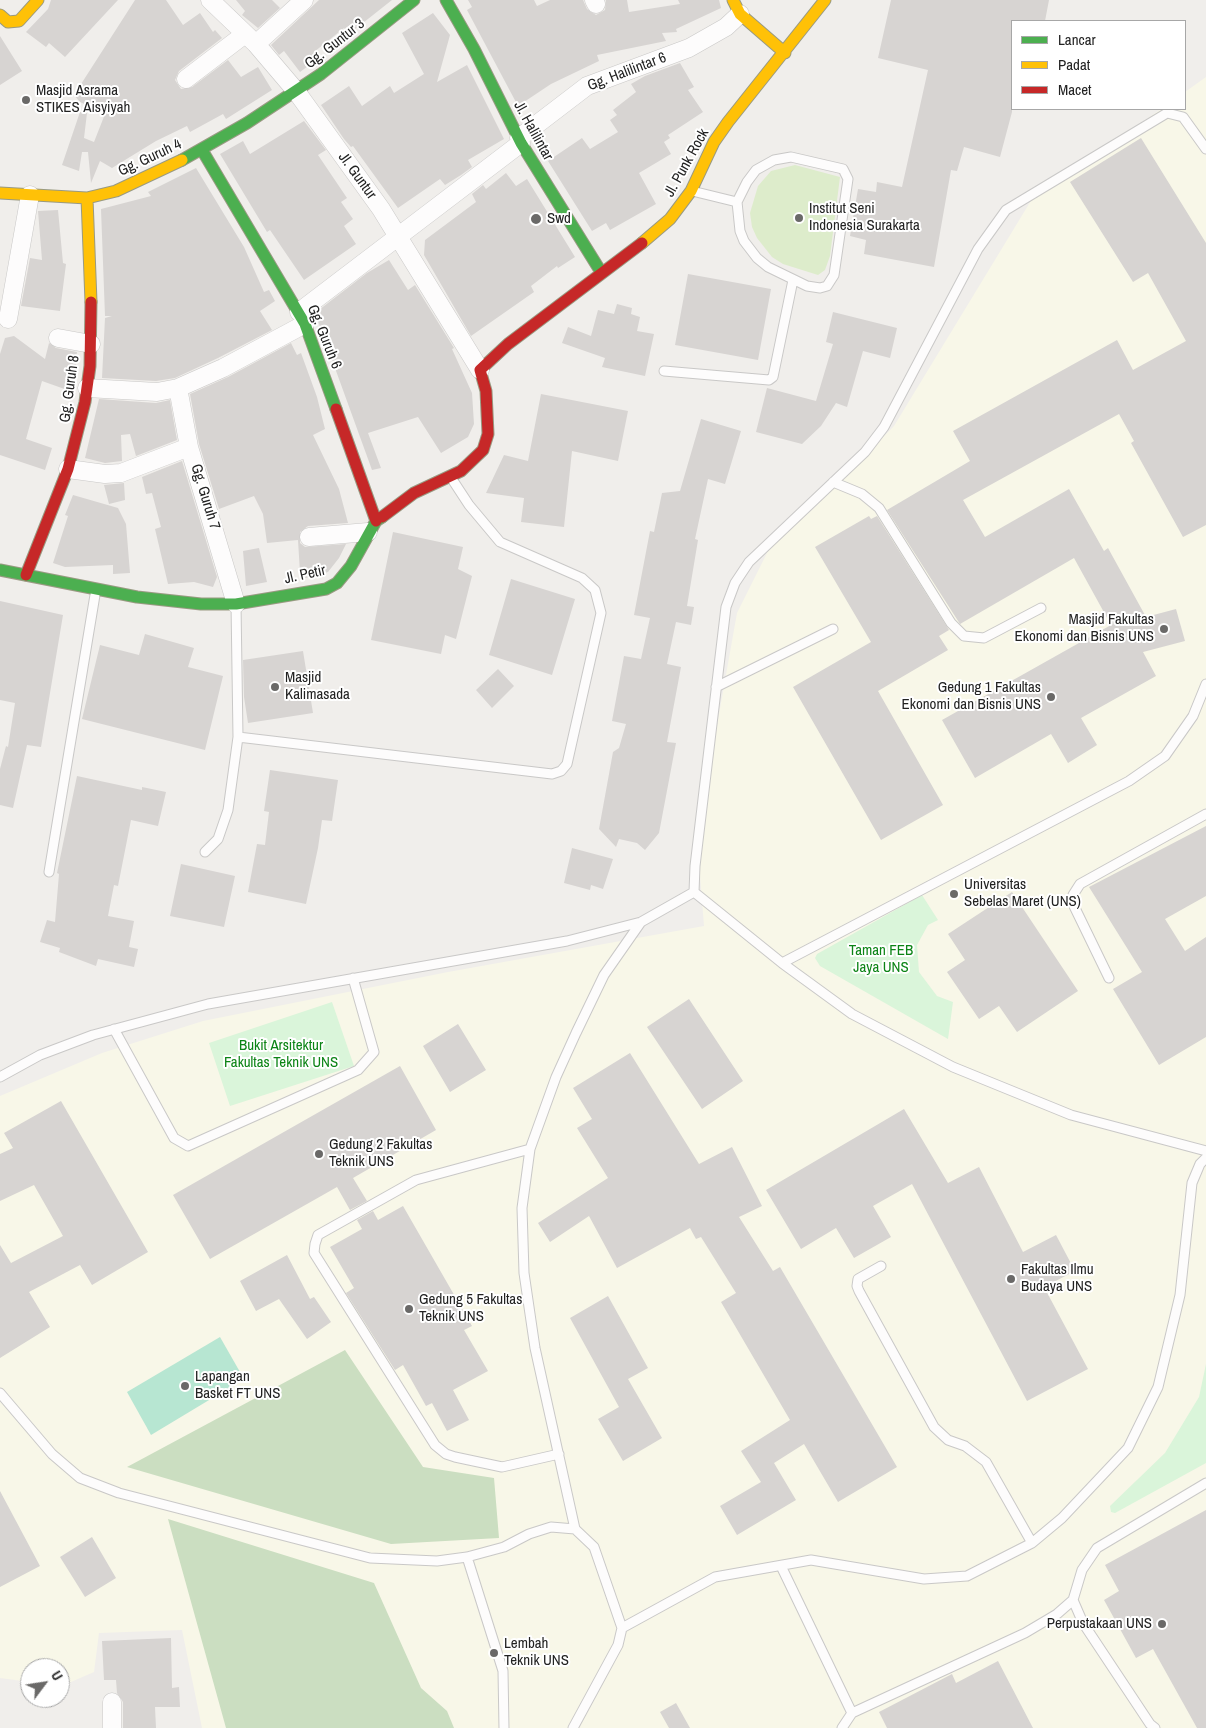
<!DOCTYPE html>
<style>
body{margin:0}
#map{position:relative;width:1206px;height:1728px;overflow:hidden;background:#f0eeeb;font-family:"Archivo Narrow",sans-serif}
canvas{display:block}
.legend{position:absolute;left:1011px;top:20px;width:175px;height:90px;box-sizing:border-box;background:#fff;border:1px solid #a7a7a7;margin:0;padding:6px 9px;list-style:none;font-size:15px;color:#222}
.legend li{display:flex;align-items:center;gap:10px;height:25px}
.legend b{width:25px;border:1px solid #a7a7a7}
.north{position:absolute;left:20px;top:1658px;width:50px;height:50px;box-sizing:border-box;background:#fff;border:1px solid #a7a7a7;border-radius:50%;rotate:59deg;font-size:14px;font-weight:700;line-height:20px;text-align:center;color:#222}
.north::after{content:'';display:block;margin:auto;width:18px;height:22px;background:#6a6968;clip-path:polygon(50% 0,100% 100%,50% 72%,0 100%)}
</style>
<div id="map">
<canvas width="1206" height="1728"></canvas>
<ul class="legend">
<li><b style="height:6px;background:#4caf50"></b>Lancar</li>
<li><b style="height:6px;background:#ffc107"></b>Padat</li>
<li><b style="height:6px;background:#c62828"></b>Macet</li>
</ul>
<div class="north">U</div>
</div>
<script>
const context = document.querySelector('canvas').getContext('2d');
context.lineJoin = 'round';
function paint(path, color) { context.fillStyle = color; context.fill(path, 'evenodd'); }
const toPath = rows => new Path2D(rows.map(r => 'M' + r).join(''));
function stroke(path, color, width, dash) { context.strokeStyle = color; context.lineWidth = width; context.lineCap = dash ? 'butt' : 'round'; context.setLineDash(dash || []); context.stroke(path); }
function write(font, color, halo, rows, align = 'center') {
  context.font = font + ' "Archivo Narrow",sans-serif'; context.lineWidth = 4; context.setLineDash([]); context.textBaseline = 'middle'; context.strokeStyle = halo; context.fillStyle = color; for (const [text, x, y, turn = 0] of rows) {
    context.save(); context.translate(x, y); context.rotate((+turn || 0) * Math.PI / 180); context.textAlign = isNaN(turn) ? turn : align; if (halo) context.strokeText(text, 0, 0); context.fillText(text, 0, 0); context.restore();
  }
}
paint(toPath([
 [1206,77,1206,1728,202,1728,182,1630,99,1633,94,1672,64,1685,60,1685,60,1668,30,1668,30,1682,0,1678,0,1096,102,1053,203,1021,448,972,704,926,699,863,711,759,737,613,771,545,812,510,894,426,1032,199,1161,109,1185,109,1185,92]
]), '#f8f7e8');
paint(toPath([
 [795,165,840,177,830,256,825,270,818,275,783,264,772,257,757,238,752,227,750,213,758,186,771,171]
]), '#ddeccb');
paint(toPath([
 [345,1350,423,1467,494,1478,499,1538,391,1544,127,1467],
 [168,1519,374,1583,421,1688,447,1711,454,1728,226,1728]
]), '#cbdec1');
paint(toPath([
 [922,895,938,920,928,925,917,945,919,972,937,996,953,1002,948,1039,820,966,815,958,817,954],
 [332,1002,354,1066,230,1106,209,1043],
 [1206,1364,1206,1463,1115,1513,1111,1512,1110,1506,1165,1453,1199,1397]
]), '#daf5da');
paint(toPath([
 [220,1337,244,1379,151,1435,127,1392]
]), '#b7e6d2');
paint(toPath([
 [51,0,118,0,65,57,49,43,46,47,26,32,48,9],
 [135,0,166,0,183,25,200,13,213,32,215,30,222,38,179,71,175,80,181,89,192,87,228,60,241,77,258,67,272,90,226,119,223,114,190,132,187,126,156,141,112,168,100,161,91,183,88,152,82,152,79,171,62,165,80,112,87,113,84,138,94,142,105,114,80,102,74,95],
 [236,0,272,0,280,8,258,28,242,15,245,11],
 [319,0,392,0,349,34,344,28,314,52,319,58,300,72,284,51,279,55,271,45],
 [468,0,534,0,537,6,550,0,583,0,587,9,596,15,605,10,606,0,627,0,629,12,680,4,678,0,719,0,721,8,676,29,677,32,662,33,666,41,597,55,599,61,551,84,518,106,467,10,472,7],
 [891,0,1049,0,1045,21,1012,21,1012,112,1000,157,964,147,957,171,951,170,934,267,864,254,866,240,850,236,858,189,876,192,877,182,902,187,928,70,878,58],
 [433,13,450,35,437,82,467,65,504,139,468,160,472,167,461,175,445,185,440,179,398,208,353,146,351,147,344,139,321,105,349,86,362,106,390,86,394,93,424,74,402,33],
 [0,36,22,71,0,85],
 [680,63,694,87,688,90,703,112,668,135,670,138,664,142,671,154,639,173,656,204,610,230,606,223,592,231,548,161,582,138,590,149,618,132,610,120,617,115,613,110,636,92,631,84,645,76],
 [304,121,326,150,318,155,347,198,341,202,353,219,344,226,356,244,304,280,270,230,267,232,220,154,243,141,250,154],
 [1141,138,1206,243,1206,525,1183,537,1131,443,1134,441,1119,414,963,500,985,537,1069,489,1104,551,1108,548,1146,617,1176,609,1185,641,1143,652,1156,676,1081,718,1097,745,1068,763,1051,734,975,778,942,720,1111,625,1074,558,960,624,887,510,970,461,953,431,1117,340,1133,370,1186,341,1148,273,1133,282,1070,182],
 [196,168,244,247,264,292,269,290,275,301,260,311,272,330,218,358,175,378,156,381,102,378,105,318,112,316,105,316,101,209,151,196,148,192],
 [506,173,516,186,527,179,575,257,558,268,557,266,531,286,534,292,471,336,424,255,425,240,476,202,472,194,483,185,486,189],
 [58,210,63,263,66,264,60,311,21,306,30,258,42,260,38,211],
 [389,260,408,290,415,285,454,348,452,349,472,393,474,424,468,437,441,453,418,417,368,433,381,468,372,470,315,313,367,273],
 [688,274,771,289,758,360,675,345],
 [617,304,632,308,631,314,640,317,637,331,654,334,645,376,602,367,605,358,562,343,568,327,591,336,598,310,614,314],
 [833,312,897,328,890,358,863,351,847,407,836,403,821,426,802,444,756,432,767,388,816,401,833,344,826,342],
 [14,336,45,359,49,343,56,348,77,352,73,392,42,381,26,439,52,448,45,470,0,455,0,354,5,338],
 [291,343,297,355,301,353,317,397,325,429,313,435,339,489,348,523,308,526,300,532,300,543,305,547,346,544,339,558,328,572,306,578,300,573,298,540,267,543,263,514,254,496,219,509,199,444,190,394,228,377],
 [541,394,628,411,618,461,572,451,564,527,521,522,524,498,486,493,504,455,528,461],
 [99,399,156,403,170,400,177,440,136,456,130,434,121,435,122,461,105,463,85,458],
 [701,419,741,431,725,484,708,479,695,539,698,540,687,606,694,607,691,625,676,622,667,664,681,667,667,742,676,743,659,833,645,850,637,843,619,839,616,847,599,829,613,752,619,748,626,724,612,721,624,656,641,659,650,618,634,615,650,531,654,532,662,493,680,491],
 [182,461,217,577,213,587,194,582,168,584,155,529,161,527,152,493,146,494,142,477],
 [124,483,125,500,109,504,104,485],
 [73,495,118,508,126,524,130,573,113,574,113,565,65,567,53,563,68,516,65,515],
 [869,516,871,519,877,516,949,630,939,636,948,650,878,691,943,805,881,840,793,687,871,642,815,547],
 [393,532,463,547,458,569,472,576,456,639,445,635,441,654,371,640],
 [259,548,267,582,246,586,243,551],
 [511,579,575,599,552,675,489,655],
 [0,601,63,615,41,747,27,745,13,808,0,805,0,769,6,746,8,747,15,703,0,700],
 [145,634,194,648,188,667,223,676,205,750,82,719,100,645,139,655],
 [303,651,313,713,248,723,244,697,243,660],
 [498,669,514,686,492,708,476,690],
 [270,770,338,780,332,821,322,820,318,848,306,904,248,892,257,844,265,845,269,812,264,811],
 [77,776,142,790,142,787,166,792,158,826,131,820,118,886,114,885,108,916,134,921,129,947,138,949,134,967,98,959,96,966,59,952,60,948,40,942,47,920,55,922,59,874,57,873],
 [1206,826,1206,896,1165,919,1185,951,1206,937,1206,1037,1159,1065,1113,989,1142,972,1089,887],
 [572,848,613,859,603,889,591,885,590,890,564,883],
 [181,864,235,876,224,927,170,916],
 [1012,892,1078,991,1017,1032,999,1006,979,1019,947,972,965,960,948,934],
 [689,999,743,1081,702,1109,647,1027],
 [458,1024,486,1070,450,1092,423,1046],
 [630,1053,699,1164,732,1147,762,1206,739,1217,773,1271,780,1267,897,1467,838,1502,804,1444,774,1463,796,1500,737,1535,720,1506,761,1482,741,1451,790,1420,721,1302,736,1293,701,1237,696,1239,690,1228,617,1268,589,1216,550,1242,538,1223,608,1178,577,1128,592,1119,573,1088],
 [400,1066,436,1130,353,1178,367,1201,350,1210,337,1187,210,1259,173,1195],
 [61,1101,148,1252,92,1285,80,1265,29,1292,50,1327,0,1358,0,1245,11,1263,63,1236,34,1185,0,1201,0,1154,13,1148,4,1133],
 [904,1109,948,1183,979,1167,1023,1252,1056,1235,1075,1271,1044,1287,1088,1369,1027,1401,912,1184,873,1206,891,1237,854,1258,836,1228,801,1249,766,1190],
 [403,1206,472,1326,464,1330,488,1371,453,1390,469,1420,447,1431,432,1403,426,1406,403,1365,395,1370,346,1293,354,1288,330,1247,362,1229,357,1220,373,1211,378,1220],
 [287,1255,310,1299,314,1297,331,1322,307,1339,279,1299,256,1311,240,1281],
 [608,1296,648,1368,628,1379,662,1438,623,1461,598,1419,619,1407,570,1318],
 [0,1491,40,1566,0,1587],
 [1206,1510,1206,1728,1197,1728,1153,1649,1136,1658,1104,1600,1119,1591,1105,1565],
 [92,1537,116,1578,85,1597,60,1557],
 [171,1638,172,1688,179,1687,180,1707,155,1707,156,1728,123,1728,123,1702,117,1693,116,1680,104,1680,102,1641],
 [998,1661,1033,1728,887,1728,879,1712,952,1674,956,1683],
 [676,1703,690,1728,669,1728,660,1712]
]), '#d7d4d2');
const lane = toPath([
 [692,191,737,202,747,182,756,170,774,160,791,157,843,169,848,179,834,275,827,286,820,288,807,286,768,267,757,258,744,241,740,231,737,202],
 [664,371,769,380,773,377,793,280],
 [833,482,862,494,879,508,951,623,964,636,984,638,1041,608],
 [716,687,833,629],
 [238,737,552,774,561,771,567,764,601,613,595,590,582,578,500,542,469,505,450,476],
 [205,852,218,839,228,810,238,737,236,604],
 [49,872,96,589],
 [694,892,695,866,726,607,735,583,749,562,865,452,884,427,978,249,1006,210,1167,113,1183,117,1206,149],
 [782,963,1129,781,1165,756,1193,716,1206,684],
 [1109,978,1074,906,1073,895,1080,884,1206,814],
 [114,1029,174,1138,188,1146,358,1070,374,1052,353,978],
 [0,1077,40,1055,93,1035,208,1004,567,941,641,922,694,892,782,963,852,1014,953,1067,1071,1115,1206,1151],
 [530,1149,522,1208,524,1273,535,1348,575,1529],
 [881,1266,858,1279,857,1286,859,1291,934,1427,948,1440,965,1446,986,1462,1032,1543],
 [0,1393,52,1454,80,1478,119,1493,370,1558,437,1561,467,1557,504,1547,529,1534,551,1527,575,1529,594,1547,622,1628,618,1645,573,1728],
 [559,1454,502,1467,455,1457,446,1454,435,1445,314,1253,315,1244,318,1235,416,1180,530,1149,556,1077,576,1033,604,975,641,922],
 [467,1557,503,1671,504,1728],
 [781,1566,852,1713],
 [1073,1600,1083,1623,1150,1724,1155,1728],
 [622,1628,715,1577,811,1560,924,1579,967,1576,1032,1543,1062,1518,1128,1448,1158,1387,1180,1295,1192,1183,1200,1164,1206,1158],
 [842,1728,852,1713,1025,1633,1057,1614,1073,1600,1082,1570,1097,1548,1206,1483]
]);
const street = toPath([
 [210,0,256,44,296,91,381,209,480,370],
 [594,0,596,4],
 [256,44,304,0],
 [186,79,245,34],
 [519,138,587,86,689,48,726,27,740,14],
 [299,312,521,143],
 [8,319,30,195],
 [58,338,91,344],
 [87,388,157,392,178,388,223,368,305,324],
 [178,388,189,447,236,604],
 [68,469,105,474,121,473,189,447],
 [309,537,368,532],
 [112,1702,112,1728]
]);
const fast = toPath([
 [446,0,474,49,521,143,601,272],
 [202,150,305,324,336,409],
 [182,160,247,123,321,74,414,0],
 [0,570,137,597,201,604,236,604,326,589,337,583,351,566,376,521,382,517]
]);
const slow = toPath([
 [733,0,740,14,785,53],
 [0,15,8,22,19,21,38,0],
 [0,193,87,198,116,191,182,160],
 [87,198,91,302],
 [642,243,670,219,691,191,714,142,728,122,825,0]
]);
const jam = toPath([
 [336,409,376,521],
 [382,517,414,493,461,471,483,450,488,434,486,391,480,370,508,344,642,243],
 [26,575,68,469,85,402,90,366,91,302]
]);
stroke(lane, '#c9c8c7', 11);
stroke(street, '#c9c8c7', 19);
stroke(fast, '#999a82', 13);
stroke(slow, '#999a82', 13);
stroke(jam, '#999a82', 13);
stroke(lane, '#fdfcfc', 9);
stroke(street, '#fdfcfc', 18);
stroke(fast, '#4caf50', 11);
stroke(slow, '#ffc107', 11);
stroke(jam, '#c62828', 11);
for (const [x, y, r, color] of [
 [26,100,5,"#6a6968"],
 [799,218,5,"#6a6968"],
 [536,219,6,"#6a6968"],
 [1164,629,5,"#6a6968"],
 [275,687,5,"#6a6968"],
 [1051,697,5,"#6a6968"],
 [954,894,5,"#6a6968"],
 [319,1154,5,"#6a6968"],
 [1011,1279,5,"#6a6968"],
 [409,1309,5,"#6a6968"],
 [185,1386,5,"#6a6968"],
 [1162,1624,5,"#6a6968"],
 [494,1653,5,"#6a6968"]
]) { const dot = new Path2D(); dot.arc(x, y, r, 0, 2 * Math.PI); context.fillStyle = color; context.fill(dot); stroke(dot, '#fff', 2); }
write('15px', '#222', '#fff', [
 ["Gg. Guntur 3",335,44,-38],
 ["Gg. Halilintar 6",627,72,-21],
 ["Jl. Halilintar",533,131,61],
 ["Gg. Guruh 4",150,158,-25],
 ["Jl. Punk Rock",687,163,-61],
 ["Jl. Guntur",357,176,54],
 ["Gg. Guruh 6",324,337,68],
 ["Gg. Guruh 8",70,389,-82],
 ["Gg. Guruh 7",205,497,73],
 ["Jl. Petir",305,575,-13]
]);
write('15px', '#222', '#fff', [
 ["Masjid Asrama",36,91],
 ["STIKES Aisyiyah",36,108],
 ["Institut Seni",809,209],
 ["Indonesia Surakarta",809,226],
 ["Swd",547,219],
 ["Masjid Fakultas",1154,620,"right"],
 ["Ekonomi dan Bisnis UNS",1154,637,"right"],
 ["Masjid",285,678],
 ["Kalimasada",285,695],
 ["Gedung 1 Fakultas",1041,688,"right"],
 ["Ekonomi dan Bisnis UNS",1041,705,"right"],
 ["Universitas",964,885],
 ["Sebelas Maret (UNS)",964,902],
 ["Gedung 2 Fakultas",329,1145],
 ["Teknik UNS",329,1162],
 ["Fakultas Ilmu",1021,1270],
 ["Budaya UNS",1021,1287],
 ["Gedung 5 Fakultas",419,1300],
 ["Teknik UNS",419,1317],
 ["Lapangan",195,1377],
 ["Basket FT UNS",195,1394],
 ["Perpustakaan UNS",1152,1624,"right"],
 ["Lembah",504,1644],
 ["Teknik UNS",504,1661]
], 'left');
write('15px', '#0c8416', '#fff', [
 ["Taman FEB",881,951],
 ["Jaya UNS",881,968],
 ["Bukit Arsitektur",281,1046],
 ["Fakultas Teknik UNS",281,1063]
]);
</script>
